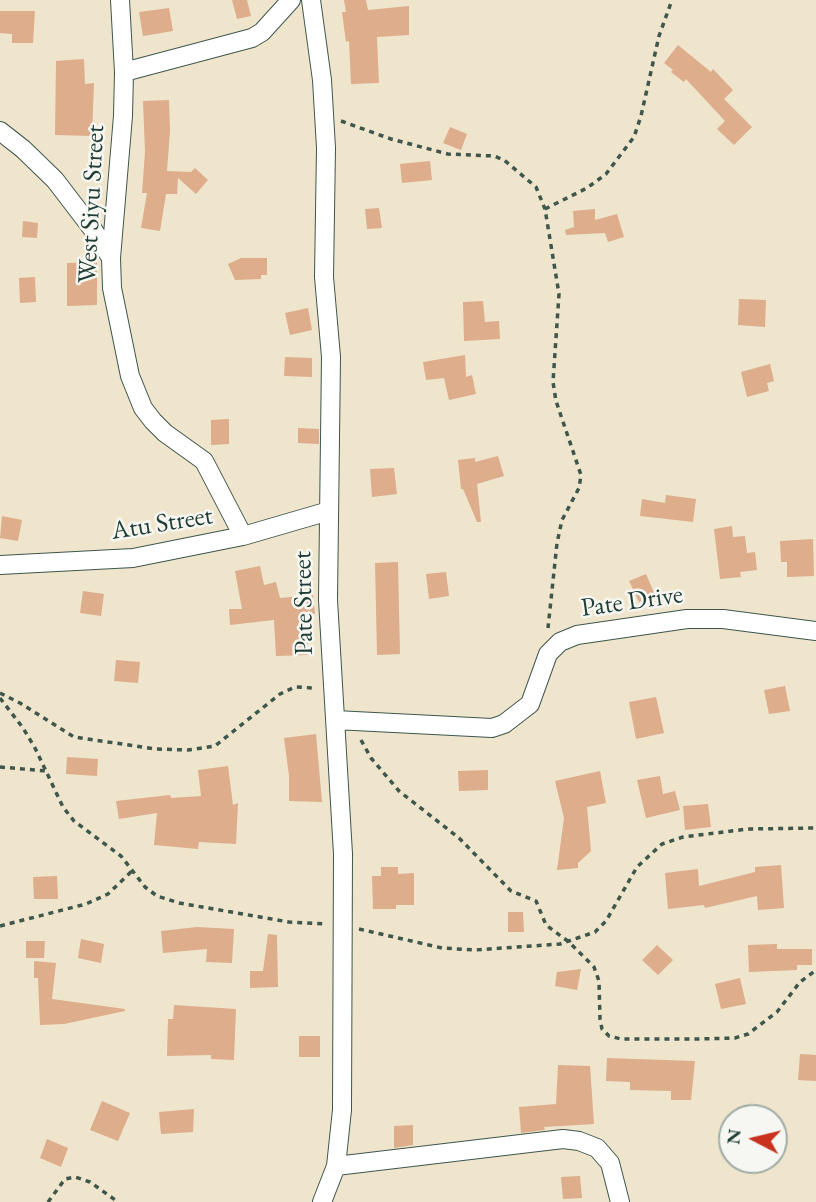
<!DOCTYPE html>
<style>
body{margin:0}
#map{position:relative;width:816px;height:1202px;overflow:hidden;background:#efe5cc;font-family:"EB Garamond",serif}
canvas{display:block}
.north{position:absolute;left:718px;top:1104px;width:70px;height:70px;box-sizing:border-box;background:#f6f6f2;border:2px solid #a0aca6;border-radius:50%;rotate:277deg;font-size:19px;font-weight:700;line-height:28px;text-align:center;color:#1f3d34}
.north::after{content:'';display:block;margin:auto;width:24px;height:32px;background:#c8321e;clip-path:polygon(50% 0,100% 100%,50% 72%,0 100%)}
</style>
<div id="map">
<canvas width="816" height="1202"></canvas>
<div class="north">N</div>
</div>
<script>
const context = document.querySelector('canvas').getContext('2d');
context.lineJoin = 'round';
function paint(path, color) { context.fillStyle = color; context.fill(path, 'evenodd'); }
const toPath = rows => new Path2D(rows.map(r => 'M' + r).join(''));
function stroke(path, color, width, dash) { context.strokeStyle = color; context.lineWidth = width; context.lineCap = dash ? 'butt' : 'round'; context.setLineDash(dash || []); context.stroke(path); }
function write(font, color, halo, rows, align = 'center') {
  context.font = font + ' "EB Garamond",serif'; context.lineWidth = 5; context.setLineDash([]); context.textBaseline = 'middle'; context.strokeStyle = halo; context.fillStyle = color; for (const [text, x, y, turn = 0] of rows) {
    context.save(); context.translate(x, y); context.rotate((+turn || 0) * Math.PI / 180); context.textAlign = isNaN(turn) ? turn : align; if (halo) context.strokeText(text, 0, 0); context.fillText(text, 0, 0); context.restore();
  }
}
paint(toPath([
 [232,0,247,0,251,16,237,19],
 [344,0,366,0,368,10,409,6,409,35,377,37,379,83,351,84,349,41,346,42,342,12,346,12],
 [169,8,173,31,143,36,139,12],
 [0,11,35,11,33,43,12,43,12,34,0,33],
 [678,45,711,72,713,69,733,90,724,99,752,127,734,145,717,129,725,121,686,79,684,82,671,72,673,70,664,63],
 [84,59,85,84,94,83,92,136,55,135,56,61],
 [169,100,170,131,167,171,191,172,195,168,208,180,196,194,178,178,177,194,166,194,160,231,141,228,147,193,142,193,145,152,143,101],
 [450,127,467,134,461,150,443,143],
 [430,161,432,180,402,183,400,164],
 [379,208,382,228,367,229,365,209],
 [595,209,595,220,617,214,624,237,608,242,605,233,566,235,565,230,574,227,573,211],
 [23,221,38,223,37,238,22,237],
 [241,258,267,258,267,275,261,275,261,279,235,280,228,264],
 [97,262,97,305,67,306,67,263],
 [35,277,36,302,20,303,19,278],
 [739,299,766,300,765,327,738,325],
 [483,301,485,322,499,321,500,339,464,341,463,302],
 [308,308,312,330,290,335,285,313],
 [465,355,466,377,472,375,476,394,449,400,444,378,426,380,423,362],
 [285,357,312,358,312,377,284,376],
 [770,364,774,381,767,383,769,391,747,397,741,372],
 [229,419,229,444,211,445,211,420],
 [298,428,319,429,319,444,298,443],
 [498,456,504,476,477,484,481,522,477,522,463,489,461,489,458,460,475,458,475,462],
 [394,468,397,494,372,497,370,469],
 [666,495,696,499,693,522,640,516,642,499,665,503],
 [2,516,22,520,18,541,0,538],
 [732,526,733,537,745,536,747,553,755,552,757,570,740,572,741,577,720,579,714,529],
 [813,539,814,576,787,577,787,562,781,562,780,541],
 [398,562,400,654,377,655,375,563],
 [260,566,264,585,276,582,280,598,313,595,315,614,306,614,308,655,276,656,274,620,230,625,229,609,242,609,235,571],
 [446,572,449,596,429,599,426,574],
 [646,574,655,595,639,602,629,581],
 [83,591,104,594,101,616,80,613],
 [116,660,140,662,138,683,114,681],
 [785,686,790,711,769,714,764,690],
 [656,697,664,733,636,739,629,702],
 [316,734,322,802,289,801,289,776,284,738],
 [67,757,98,759,97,776,66,774],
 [228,766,233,805,238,803,236,844,199,842,198,849,154,845,157,813,119,819,116,801,170,795,171,798,201,796,198,770],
 [488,770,488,790,459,791,458,771],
 [600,771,606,803,587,807,591,851,578,863,578,868,557,870,564,818,555,781],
 [660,776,663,794,675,791,680,810,646,818,637,780],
 [708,804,711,827,685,830,683,806],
 [781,865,784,908,758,910,757,896,705,908,704,905,668,909,665,873,698,869,699,886,755,872,755,867],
 [381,867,398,867,398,874,414,873,414,905,396,905,396,909,373,909,372,876,381,876],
 [57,876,58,899,34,899,33,877],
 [508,912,523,912,524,932,508,932],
 [197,927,234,929,232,963,206,962,207,949,163,953,161,931],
 [268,934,277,935,278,987,250,988,250,971,263,971],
 [81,939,104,944,101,963,78,958],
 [26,941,45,941,44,958,26,958],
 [777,944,777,949,812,949,812,965,797,965,797,970,749,972,748,945],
 [657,945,673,960,658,975,642,960],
 [34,961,56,963,52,999,125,1009,125,1011,64,1024,40,1025,38,978,34,978],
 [581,969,577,990,555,986,557,972],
 [740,978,746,1004,721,1009,715,984],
 [174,1005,236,1009,234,1060,211,1059,211,1055,167,1056,168,1019,173,1019],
 [299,1036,320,1036,320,1057,299,1057],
 [800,1054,816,1055,816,1081,798,1080],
 [607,1058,695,1061,691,1100,671,1100,671,1091,630,1090,630,1082,606,1081],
 [558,1065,590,1066,594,1124,544,1127,545,1130,521,1133,519,1107,556,1104],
 [102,1101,130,1113,118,1141,90,1130],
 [194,1109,193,1132,161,1134,159,1112],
 [413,1125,413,1145,394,1148,394,1126],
 [47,1139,68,1148,61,1167,40,1158],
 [580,1176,582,1198,563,1199,561,1177]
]), '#ddad8c');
const street = toPath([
 [120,0,124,72,123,116,111,258,112,288,130,376,143,408,153,421,165,433,204,461,243,536],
 [311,0,322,80,326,148,324,277,331,357,328,600,343,854,342,1110,336,1166,322,1202],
 [124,72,252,38,262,32,291,0],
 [0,131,23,149,55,180,94,231,111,258],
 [0,565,133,558,243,536,329,511],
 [335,720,492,728,504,724,530,704,548,654,560,642,577,635,687,619,723,619,816,631],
 [336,1166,563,1139,579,1141,597,1148,610,1163,620,1202]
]);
stroke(street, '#3e564b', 20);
stroke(toPath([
 [341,121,391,139,448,154,494,156,504,160,536,187,545,209,559,294,553,382,556,401,581,475,579,488,562,520,557,543,548,628],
 [545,209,587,188,606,174,634,137,641,116,659,36,672,0],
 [0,693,20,703,74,737,156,749,188,750,215,746,280,694,295,687,314,688],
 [0,698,23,728,35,748,63,807,74,821,121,856,145,887,157,896,179,903,289,922,327,924],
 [361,740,371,758,399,791,459,838,511,891,536,901,546,925,569,942,594,967,599,981,600,1019,602,1029,609,1036,621,1039,696,1039,735,1038,748,1034,777,1012,800,982,816,970],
 [0,767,47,771],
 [0,926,86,904,108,894,133,870],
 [359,929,442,948,475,950,560,944,595,932,606,921,637,867,662,844,683,837,748,829,816,828],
 [48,1202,65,1179,75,1177,90,1182,118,1202]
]), '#3e564b', 3.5, [5, 5]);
stroke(street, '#fff', 18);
write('26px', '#1f3d34', '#f6f6f2', [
 ["West Siyu Street",92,204,-87],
 ["Atu Street",162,524,-9],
 ["Pate Drive",632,602,-8],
 ["Pate Street",304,603,-91]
]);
</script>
